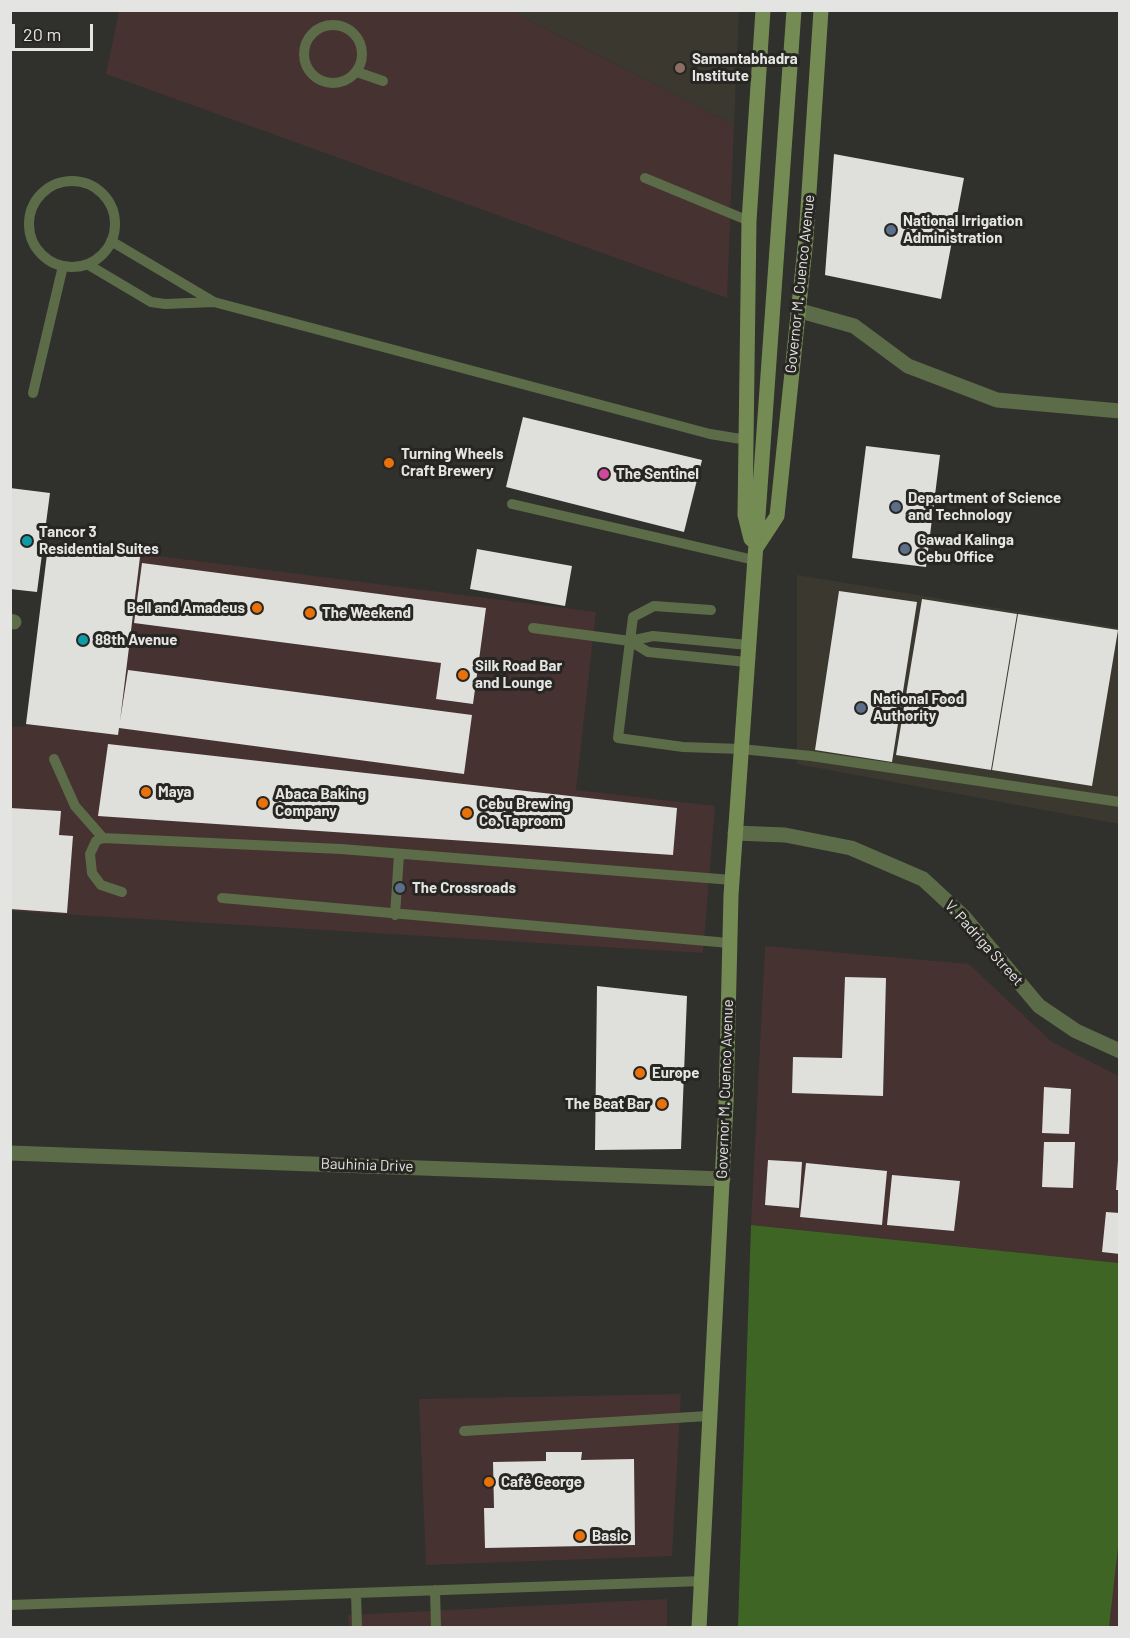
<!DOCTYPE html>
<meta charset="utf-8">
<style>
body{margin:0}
#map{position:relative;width:1130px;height:1638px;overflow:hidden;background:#30302d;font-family:Barlow,sans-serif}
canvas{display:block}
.frame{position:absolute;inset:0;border:12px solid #e4e4e2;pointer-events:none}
.scale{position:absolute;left:12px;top:24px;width:81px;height:27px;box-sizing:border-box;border:3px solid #e4e4e2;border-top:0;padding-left:8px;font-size:18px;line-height:21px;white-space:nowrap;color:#e4e4e2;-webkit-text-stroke:4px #272623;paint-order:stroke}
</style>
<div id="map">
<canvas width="1130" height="1638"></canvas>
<div class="frame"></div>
<div class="scale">20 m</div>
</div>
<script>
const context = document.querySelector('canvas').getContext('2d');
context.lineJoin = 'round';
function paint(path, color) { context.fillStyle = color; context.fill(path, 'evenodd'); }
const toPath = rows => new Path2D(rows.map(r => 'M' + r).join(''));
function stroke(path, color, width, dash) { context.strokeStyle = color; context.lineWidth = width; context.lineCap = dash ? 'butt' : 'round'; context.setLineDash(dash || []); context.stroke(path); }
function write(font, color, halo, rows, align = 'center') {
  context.font = font + ' Barlow,sans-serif'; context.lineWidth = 6; context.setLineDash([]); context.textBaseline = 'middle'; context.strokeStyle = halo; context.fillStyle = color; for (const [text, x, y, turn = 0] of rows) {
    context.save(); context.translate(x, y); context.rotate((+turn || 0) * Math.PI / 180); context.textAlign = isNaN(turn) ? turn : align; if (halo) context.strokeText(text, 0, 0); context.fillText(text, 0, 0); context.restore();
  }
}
paint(toPath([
 [119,11,512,11,734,125,727,298,106,74],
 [49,542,596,612,576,790,715,806,703,953,11,911,11,727,26,726],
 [765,946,969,964,1052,1042,1119,1076,1119,1263,751,1225],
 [681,1394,672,1556,426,1565,419,1399],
 [1119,1530,1119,1627,1109,1627],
 [667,1599,667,1627,349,1628,348,1615]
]), '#463230');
paint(toPath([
 [512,11,739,11,734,125],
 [797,575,1119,628,1119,824,797,764]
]), '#3a382f');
paint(toPath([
 [751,1225,1119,1263,1120,1530,1109,1627,738,1627]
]), '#3f6525');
paint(toPath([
 [834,154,964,178,941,299,825,275],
 [523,417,702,460,684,532,506,487],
 [866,446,940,455,926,567,852,558],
 [10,488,50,493,37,592,10,589],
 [48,546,140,557,120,721,128,670,472,715,464,774,119,728,118,735,26,724],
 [477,549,572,566,565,606,470,589],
 [142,563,486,608,473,704,436,699,441,663,134,623],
 [839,591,917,602,892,762,815,750],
 [922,599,1017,614,991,770,896,755],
 [1018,614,1118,630,1092,786,992,770],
 [108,744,677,808,673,855,98,816],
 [10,808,61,811,59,835,73,836,67,913,10,909],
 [845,977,886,978,883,1096,792,1093,793,1057,842,1058],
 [597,986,687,996,681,1149,595,1150],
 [1044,1087,1071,1089,1069,1134,1042,1133],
 [1044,1142,1075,1142,1073,1188,1042,1187],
 [768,1160,802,1162,799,1208,765,1205],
 [1118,1160,1120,1160,1120,1190,1116,1190],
 [806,1163,887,1171,882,1225,800,1217],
 [892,1175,960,1181,954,1231,887,1225],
 [1106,1212,1120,1213,1120,1254,1102,1252],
 [546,1452,582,1452,581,1460,634,1459,635,1545,485,1548,484,1508,494,1508,493,1462,546,1461]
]), '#dfdfdb');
stroke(toPath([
 '304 54a29 29 0 1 1 58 0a29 29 0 1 1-58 0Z',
 [357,72,383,81],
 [645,178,749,221],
 '29 224a43 43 0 1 1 86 0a43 43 0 1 1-86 0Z',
 [111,241,214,302,710,434,747,440],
 [87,264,151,302,165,304,214,302],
 [33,393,63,266],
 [512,504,754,560],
 [533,628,630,641,633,617,654,606,711,610],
 [630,641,618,738,683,747,741,749,811,756,1120,802],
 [630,641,648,652,746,662],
 [630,641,653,636,748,645],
 [54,759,75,806,103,838],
 [122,892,101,885,92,873,90,854,96,841,103,838,341,849,732,880],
 [222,898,729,943],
 [395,915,399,855],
 [464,1431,708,1416],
 [435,1590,436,1628],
 [356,1593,357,1628],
 [10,1605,703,1581]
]), '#5c6b48', 10);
stroke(toPath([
 [797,310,854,326,908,366,997,400,1120,411],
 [10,621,14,622],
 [735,833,785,835,851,848,923,879,964,917,1039,1006,1076,1031,1120,1051],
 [10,1153,723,1179]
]), '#5c6b48', 15);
stroke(toPath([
 [751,539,745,515,749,221,763,10],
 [756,548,777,516,806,238,821,10],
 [699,1628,726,1104,731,895,794,10]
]), '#748c54', 15);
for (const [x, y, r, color] of [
 [680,68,6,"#8d6e63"],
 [891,230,6,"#5c6f8a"],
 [389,463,6,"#e8710a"],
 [604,474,6,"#d1479c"],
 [896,507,6,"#5c6f8a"],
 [27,541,6,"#0f9aa8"],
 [905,549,6,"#5c6f8a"],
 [257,608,6,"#e8710a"],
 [310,613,6,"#e8710a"],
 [83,640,6,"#0f9aa8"],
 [463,675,6,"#e8710a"],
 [861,708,6,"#5c6f8a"],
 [146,792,6,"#e8710a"],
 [263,803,6,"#e8710a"],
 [467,813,6,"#e8710a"],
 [400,888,6,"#5c6f8a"],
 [640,1073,6,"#e8710a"],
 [662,1104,6,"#e8710a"],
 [489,1482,6,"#e8710a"],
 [580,1536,6,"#e8710a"]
]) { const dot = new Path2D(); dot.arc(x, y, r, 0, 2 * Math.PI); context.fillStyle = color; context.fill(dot); stroke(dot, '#272623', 2); }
write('bold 15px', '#e4e4e2', '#272623', [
 ["Samantabhadra",692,59],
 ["Institute",692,76],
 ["National Irrigation",903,221],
 ["Administration",903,238],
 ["Turning Wheels",401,454],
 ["Craft Brewery",401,471],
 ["The Sentinel",616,474],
 ["Department of Science",908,498],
 ["and Technology",908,515],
 ["Tancor 3",39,532],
 ["Residential Suites",39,549],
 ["Gawad Kalinga",917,540],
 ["Cebu Office",917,557],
 ["Bell and Amadeus",245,608,"right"],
 ["The Weekend",322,613],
 ["88th Avenue",95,640],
 ["Silk Road Bar",475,666],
 ["and Lounge",475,683],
 ["National Food",873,699],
 ["Authority",873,716],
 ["Maya",158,792],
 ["Abaca Baking",275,794],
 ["Company",275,811],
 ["Cebu Brewing",479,804],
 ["Co. Taproom",479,821],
 ["The Crossroads",412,888],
 ["Europe",652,1073],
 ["The Beat Bar",650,1104,"right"],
 ["Café George",501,1482],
 ["Basic",592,1536]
], 'left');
write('15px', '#e4e4e2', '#272623', [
 ["Governor M. Cuenco Avenue",800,284,-84],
 ["V. Padriga Street",984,943,48],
 ["Governor M. Cuenco Avenue",725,1089,-88],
 ["Bauhinia Drive",367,1165,2]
]);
</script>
